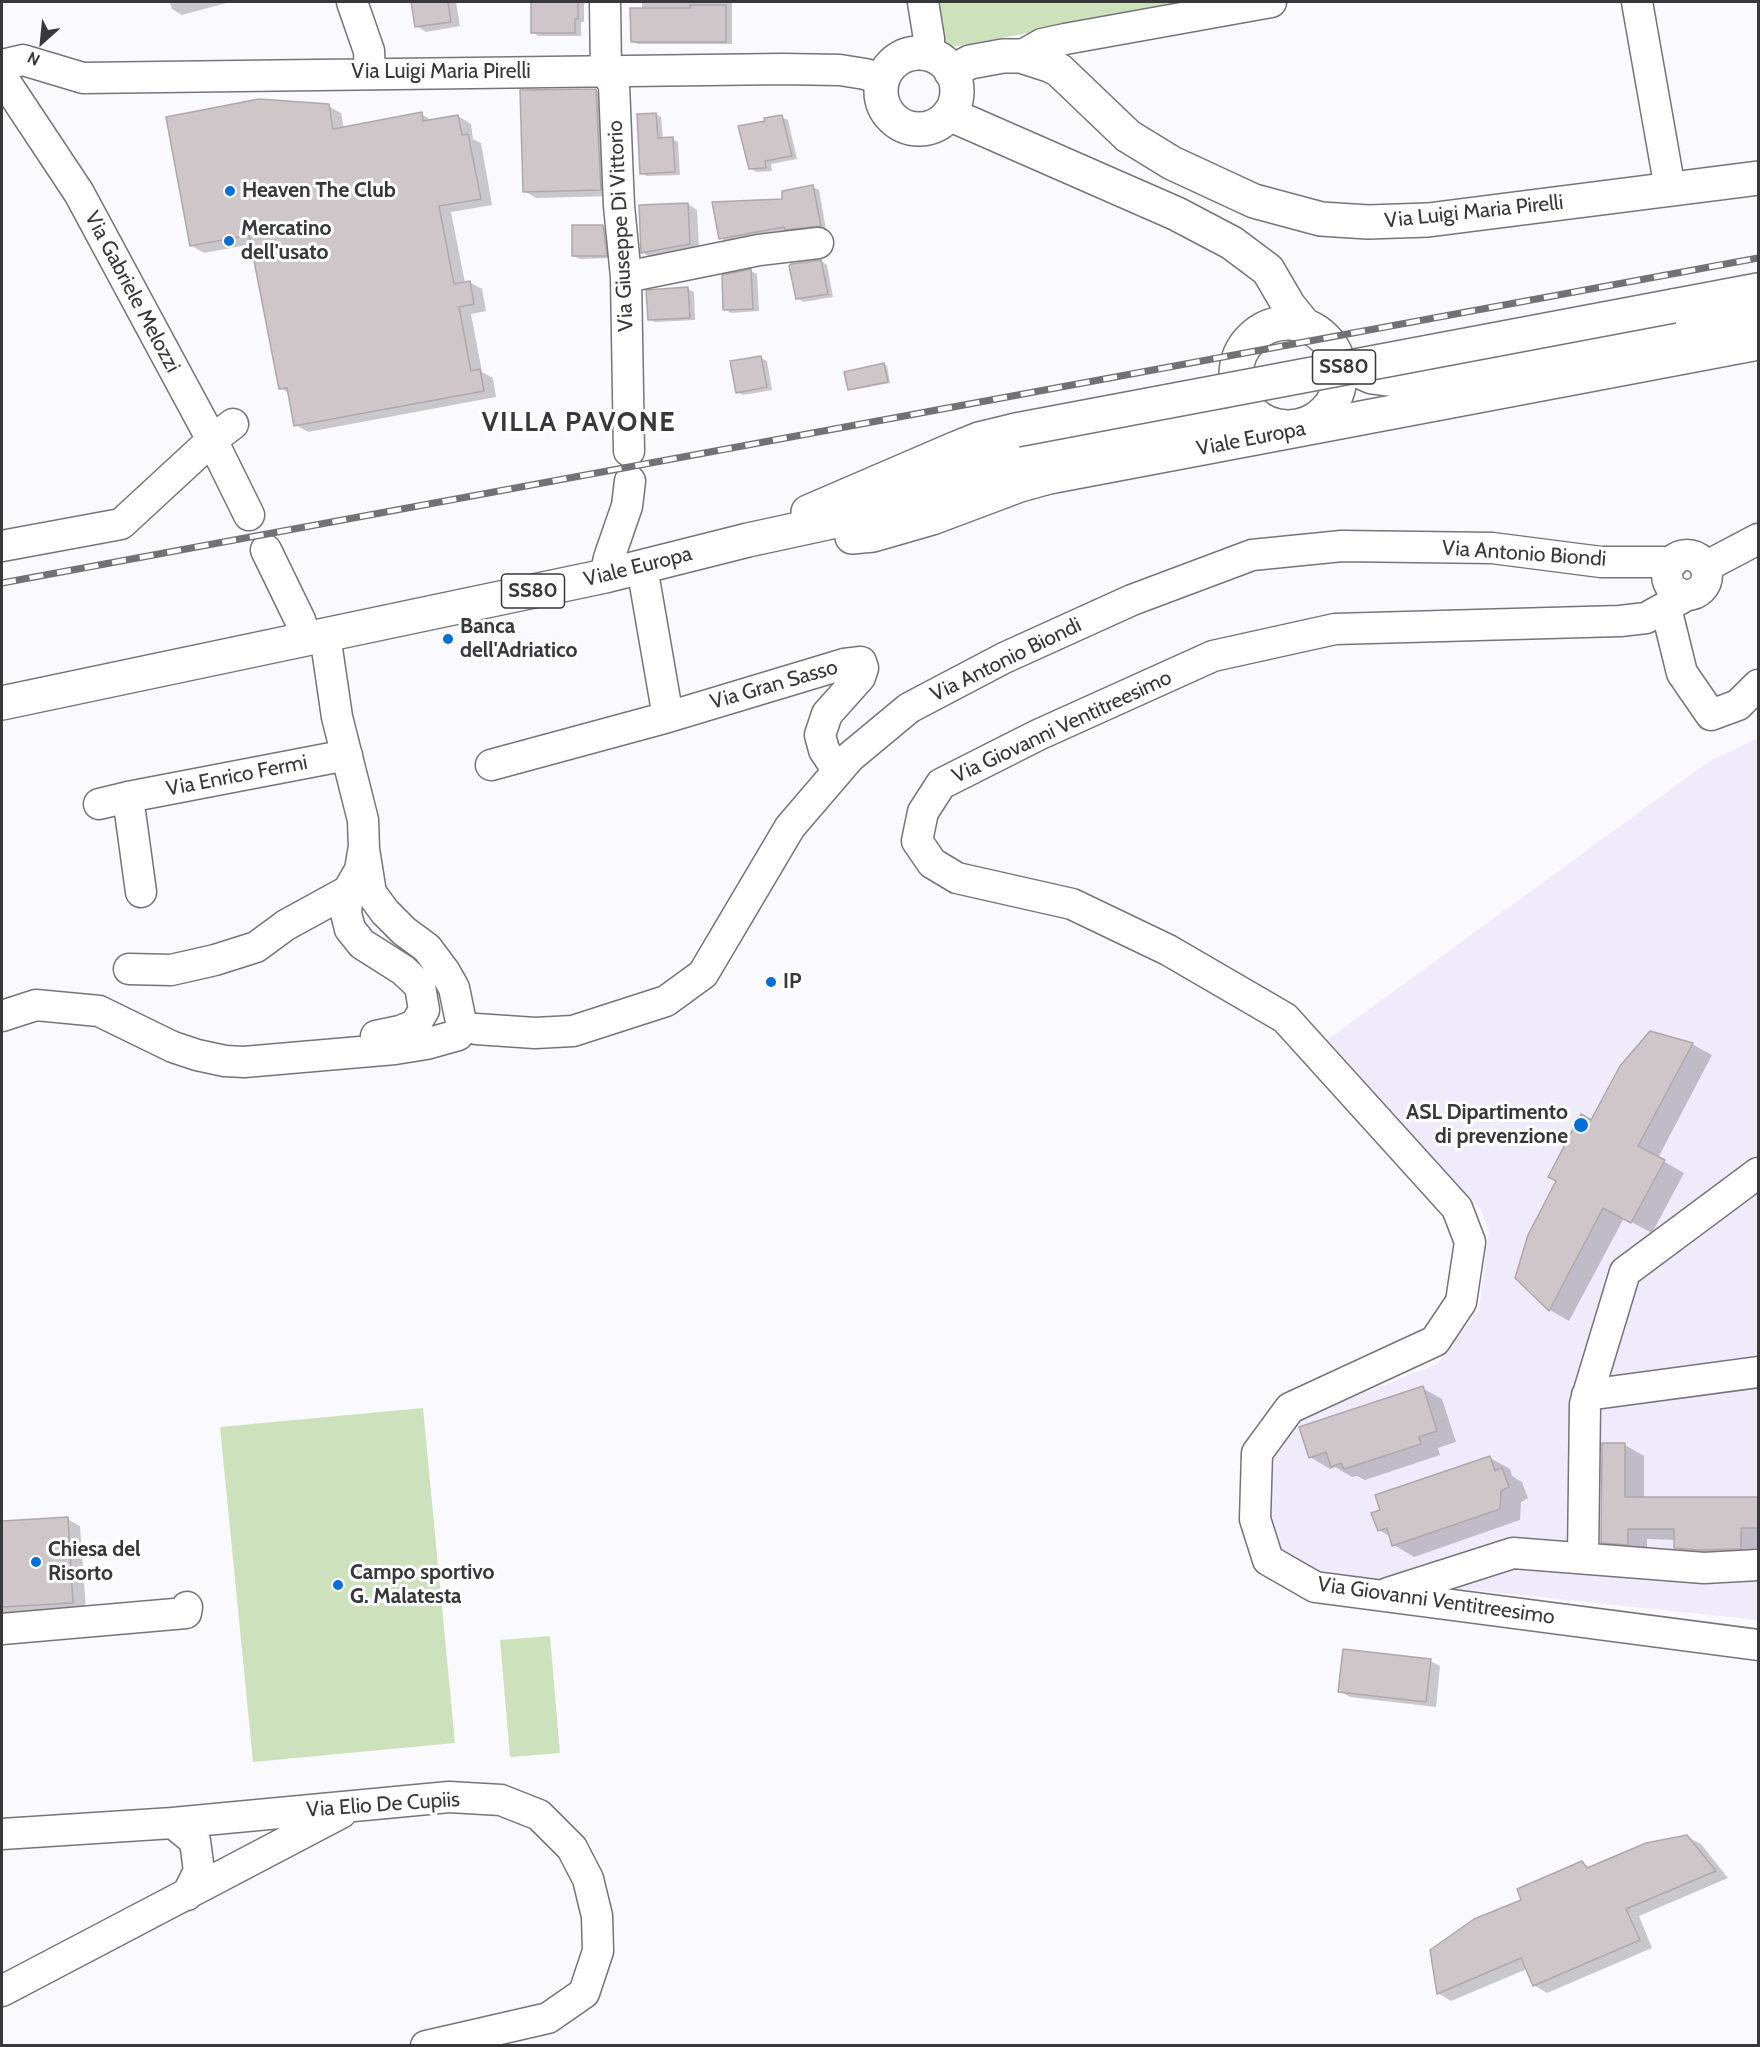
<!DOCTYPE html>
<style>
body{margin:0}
#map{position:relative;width:1760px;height:2047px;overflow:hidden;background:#faf9fe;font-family:Cabin,sans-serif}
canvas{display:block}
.frame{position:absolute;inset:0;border:3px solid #38373a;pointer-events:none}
.north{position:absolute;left:12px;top:12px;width:60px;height:60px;-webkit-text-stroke:4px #fff;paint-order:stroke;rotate:207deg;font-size:16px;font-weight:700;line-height:24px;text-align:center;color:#38373a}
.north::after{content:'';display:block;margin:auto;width:21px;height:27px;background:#38373a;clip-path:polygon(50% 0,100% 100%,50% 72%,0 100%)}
</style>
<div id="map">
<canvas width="1760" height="2047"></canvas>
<div class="frame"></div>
<div class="north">N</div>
</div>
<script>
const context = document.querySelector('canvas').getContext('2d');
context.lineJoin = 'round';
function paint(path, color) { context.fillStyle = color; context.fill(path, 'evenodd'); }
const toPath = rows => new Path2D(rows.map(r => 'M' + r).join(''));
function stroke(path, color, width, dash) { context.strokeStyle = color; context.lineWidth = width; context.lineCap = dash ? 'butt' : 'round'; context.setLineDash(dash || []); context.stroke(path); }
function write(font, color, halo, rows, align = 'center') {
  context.font = font + ' Cabin,sans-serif'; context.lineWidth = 6; context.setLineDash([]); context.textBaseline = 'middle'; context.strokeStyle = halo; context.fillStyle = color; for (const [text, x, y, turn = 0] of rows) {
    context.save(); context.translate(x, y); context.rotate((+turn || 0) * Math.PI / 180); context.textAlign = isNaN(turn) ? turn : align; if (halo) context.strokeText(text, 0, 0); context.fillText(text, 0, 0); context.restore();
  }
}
paint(toPath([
 [1758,738,1758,1620,1321,1574,1284,1556,1269,1521,1266,1458,1299,1419,1437,1364,1479,1310,1489,1230,1481,1210,1327,1040,1708,762]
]), '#efebfb');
paint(toPath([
 [935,2,1195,2,942,49],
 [423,1408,455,1743,253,1762,220,1427],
 [550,1636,560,1753,510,1757,500,1640]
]), '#cde1bd');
paint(toPath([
 [170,2,230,2,182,15,172,9],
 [413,2,456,2,460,26,426,32,417,26],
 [532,2,584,2,584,22,581,22,581,36,539,36,532,32],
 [642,2,732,2,732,44,638,44,632,41,642,10],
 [596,90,608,97,613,196,536,198,524,191],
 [328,106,341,113,344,129,421,114,433,121,458,116,471,124,473,139,481,143,492,205,451,212,465,283,469,282,482,289,486,311,471,314,482,372,493,378,496,397,308,432,296,425,290,394,280,388,252,244,204,253,192,246],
 [656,114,661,117,663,139,673,139,678,142,680,175,647,176,641,173],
 [781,117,788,120,797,159,771,164,772,171,756,172,750,168],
 [813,187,819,190,826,229,792,232,789,230,727,242,721,238,783,200],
 [688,204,697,210,699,249,652,258,643,253],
 [603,226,609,230,612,258,580,259,573,256],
 [821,261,827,265,833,297,803,302,797,298],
 [751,271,757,274,759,311,731,313,725,309],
 [688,289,694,292,695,320,655,322,649,319],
 [761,358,767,361,772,390,743,395,737,392],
 [884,364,887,366,890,383,852,390,849,389],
 [1692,1044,1712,1055,1658,1158,1684,1173,1652,1233,1624,1218,1569,1321,1550,1310,1592,1122],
 [1422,1388,1442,1399,1456,1442,1438,1448,1440,1455,1365,1480,1357,1476,1352,1477,1335,1467,1330,1469,1310,1457],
 [1625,1445,1644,1456,1644,1499,1758,1499,1758,1559,1696,1559,1676,1548,1676,1540,1647,1539,1647,1555,1622,1553,1602,1542],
 [1490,1458,1510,1469,1512,1476,1522,1482,1528,1498,1521,1502,1520,1520,1414,1557,1394,1545,1391,1537,1379,1530],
 [67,1519,80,1526,86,1610,2,1615,2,1523],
 [1430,1661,1440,1666,1436,1707,1350,1697,1340,1691],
 [1687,1837,1701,1844,1728,1878,1639,1916,1652,1948,1547,1993,1534,1985,1527,1969,1451,2001,1438,1993,1523,1900,1582,1863,1591,1868]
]), '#0003');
const building = toPath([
 [411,2,448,2,451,22,415,27,411,2],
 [531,2,578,2,578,19,575,19,575,33,531,33,531,2],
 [690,5,726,5,726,42,631,42,630,8,690,8,690,5],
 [596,89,601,190,523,192,520,90,596,89],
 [259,99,329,104,333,129,422,112,423,121,458,115,462,135,468,134,481,199,439,206,454,284,470,281,474,304,459,307,471,371,480,369,484,391,294,426,287,388,279,389,249,235,190,246,166,117,259,99],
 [656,113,658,138,673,137,675,172,640,174,637,114,656,113],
 [782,115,792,156,765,161,766,168,749,169,738,126,765,121,764,118,782,115],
 [813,185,821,226,785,230,784,227,719,239,712,202,782,199,782,191,813,185],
 [688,203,690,244,641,253,639,205,688,203],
 [572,225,603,225,607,256,572,256,572,225],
 [821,260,828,294,796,299,789,266,791,264,821,260],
 [751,269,753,309,723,310,722,275,751,269],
 [688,287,690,318,648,320,646,290,688,287],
 [761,356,767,387,736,393,730,361,761,356],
 [884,363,888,382,848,390,844,372,884,363],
 [1650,1031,1693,1043,1638,1146,1665,1160,1631,1223,1603,1208,1549,1311,1515,1278,1528,1235,1556,1181,1548,1177,1581,1114,1591,1120,1620,1066,1650,1031],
 [1423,1386,1437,1431,1419,1437,1421,1444,1344,1469,1341,1463,1331,1467,1326,1452,1309,1458,1299,1427,1423,1386],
 [1602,1443,1625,1443,1625,1497,1758,1497,1758,1528,1741,1528,1741,1549,1699,1550,1674,1548,1674,1529,1628,1529,1628,1545,1601,1543,1602,1443],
 [1490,1456,1495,1471,1502,1468,1509,1487,1501,1491,1500,1509,1392,1546,1387,1528,1378,1531,1371,1513,1380,1510,1375,1495,1490,1456],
 [68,1517,73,1603,2,1607,2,1521,68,1517],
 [1343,1649,1431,1659,1426,1702,1338,1692,1343,1649],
 [1687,1835,1716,1871,1626,1909,1640,1940,1533,1986,1521,1958,1437,1994,1430,1950,1474,1919,1521,1900,1517,1889,1582,1861,1587,1868,1646,1843,1687,1835]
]);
paint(building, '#cfc6c9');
stroke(building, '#b0a7aa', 1.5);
const minor = toPath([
 [352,2,369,51,370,73],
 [605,2,606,71,614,85,619,206,626,277,629,451],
 [923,2,929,39,929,55],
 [1637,2,1670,189],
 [1021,56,1042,44,1065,39,1271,2],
 [2,65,23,60,83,78,783,69,840,70,865,74,883,80],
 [2,77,79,193,212,440,249,515],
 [626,277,759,250,818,243],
 [2,546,121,524,212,440,233,424],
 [266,550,300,620,306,639],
 '1667 575a20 20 0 1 1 40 0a20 20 0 1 1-40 0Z',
 [642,567,668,717,844,664,861,662,863,668,860,677,827,714,820,735,824,750,838,771],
 [1705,567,1758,539],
 [605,576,609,558,627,506,630,481],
 [1687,595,1646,618,1620,621,1335,629,1213,656,1038,735,941,784,923,812,917,841,932,863,957,878,1072,904,1168,950,1285,1018,1457,1208,1470,1242,1461,1302,1435,1341,1290,1408,1257,1453,1255,1519,1268,1560,1315,1587,1758,1645],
 [1666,608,1682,673,1711,715,1738,705,1758,685],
 [325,635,337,717,363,820,364,849,371,893,385,912,404,931,427,948,445,972,454,988,460,1017],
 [491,765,668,717],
 [99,804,128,797],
 [363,852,360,870,348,891,346,913,350,929,362,944,403,970,420,986,424,1010,415,1025,400,1031,376,1036],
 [141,892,128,797,347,755],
 [129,969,171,970,215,960,256,947,286,925,348,891],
 [2,1016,36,1005,99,1011,173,1047,197,1055,225,1061,244,1062,395,1049,426,1044,458,1035],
 [476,1029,535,1033,573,1031,666,1001,703,974,790,827,850,757,909,708,1004,658,1132,600,1252,555,1342,546,1492,548,1601,562,1673,562],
 [1587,1395,1758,1372],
 [1583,1558,1585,1404,1625,1272,1758,1173],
 [1388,1593,1513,1553,1704,1568,1758,1565],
 [2,1629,186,1613,187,1607],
 [173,1823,195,1841,199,1871,187,1895],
 [2,1834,173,1823,449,1797,501,1800,539,1815,572,1848,588,1879,597,1916,598,1951,584,1993,548,2018,426,2046],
 [2,1991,341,1813]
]);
const major = toPath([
 '881 91a38 38 0 1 1 76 0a38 38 0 1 1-76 0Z',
 [951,72,970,62,1003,56,1021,56,1049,65,1059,70,1128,136,1172,163,1254,201,1321,219,1368,222,1428,220,1758,178],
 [949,114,1177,214,1232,243,1268,270,1289,306,1306,327],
 [1673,306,1758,290],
 '1236 375a52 52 0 1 1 104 0a52 52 0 1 1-104 0Z',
 [1338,362,1372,377,1395,380,1425,379,1758,318],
 [808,512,952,450,979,439,1016,430],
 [852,537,873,535,901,527,932,518,1020,485,1049,477,1758,343],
 [2,703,605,576,748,540,859,516,886,507,994,465,1030,455,1164,429,1178,431,1263,421]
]);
stroke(minor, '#75747b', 33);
stroke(major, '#75747b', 36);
stroke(minor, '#fff', 30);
stroke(major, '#fff', 33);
const rail = toPath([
 [2,583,1758,258]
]);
stroke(rail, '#727175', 7);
stroke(rail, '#fff', 4.5, [14]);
const majorBridge = toPath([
 [1016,430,1673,306]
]);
stroke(majorBridge, '#75747b', 36, []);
stroke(majorBridge, '#fff', 33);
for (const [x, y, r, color] of [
 [230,191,6,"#0070d7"],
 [229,241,6,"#0070d7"],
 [448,639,6,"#0070d7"],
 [771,982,6,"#0070d7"],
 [1581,1125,8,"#0070d7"],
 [36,1562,6,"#0070d7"],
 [338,1585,6,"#0070d7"]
]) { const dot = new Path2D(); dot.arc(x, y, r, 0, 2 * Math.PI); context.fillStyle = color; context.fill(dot); stroke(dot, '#fff', 2); }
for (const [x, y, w] of [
 [1344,367,63],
 [533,591,63]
]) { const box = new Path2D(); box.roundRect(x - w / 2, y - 17, w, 34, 4.5); context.fillStyle = '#fff'; context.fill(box); stroke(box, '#38373a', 1.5); }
write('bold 20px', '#38373a', null, [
 ["SS80",1344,367],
 ["SS80",533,591]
]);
write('21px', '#38373a', '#fff', [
 ["Via Luigi Maria Pirelli",441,72],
 ["Via Luigi Maria Pirelli",1474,212,-6],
 ["Via Giuseppe Di Vittorio",621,226,-93],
 ["Via Gabriele Melozzi",132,292,62],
 ["Viale Europa",1251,439,-11],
 ["Via Antonio Biondi",1524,554,4],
 ["Viale Europa",638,567,-14],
 ["Via Antonio Biondi",1006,660,-26],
 ["Via Gran Sasso",774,685,-16],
 ["Via Giovanni Ventitreesimo",1062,727,-25],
 ["Via Enrico Fermi",237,776,-11],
 ["Via Giovanni Ventitreesimo",1436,1601,8],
 ["Via Elio De Cupiis",383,1805,-4]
]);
write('bold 21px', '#38373a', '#fff', [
 ["Heaven The Club",242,191],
 ["Mercatino",241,229],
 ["dell'usato",241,253],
 ["Banca",460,627],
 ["dell'Adriatico",460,651],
 ["IP",783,982],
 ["ASL Dipartimento",1568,1113,"right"],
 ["di prevenzione",1568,1137,"right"],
 ["Chiesa del",48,1550],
 ["Risorto",48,1574],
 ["Campo sportivo",350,1573],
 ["G. Malatesta",350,1597]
], 'left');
context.letterSpacing = '1.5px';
write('bold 27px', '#38373a', '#fff', [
 ["VILLA PAVONE",579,423]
]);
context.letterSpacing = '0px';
</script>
